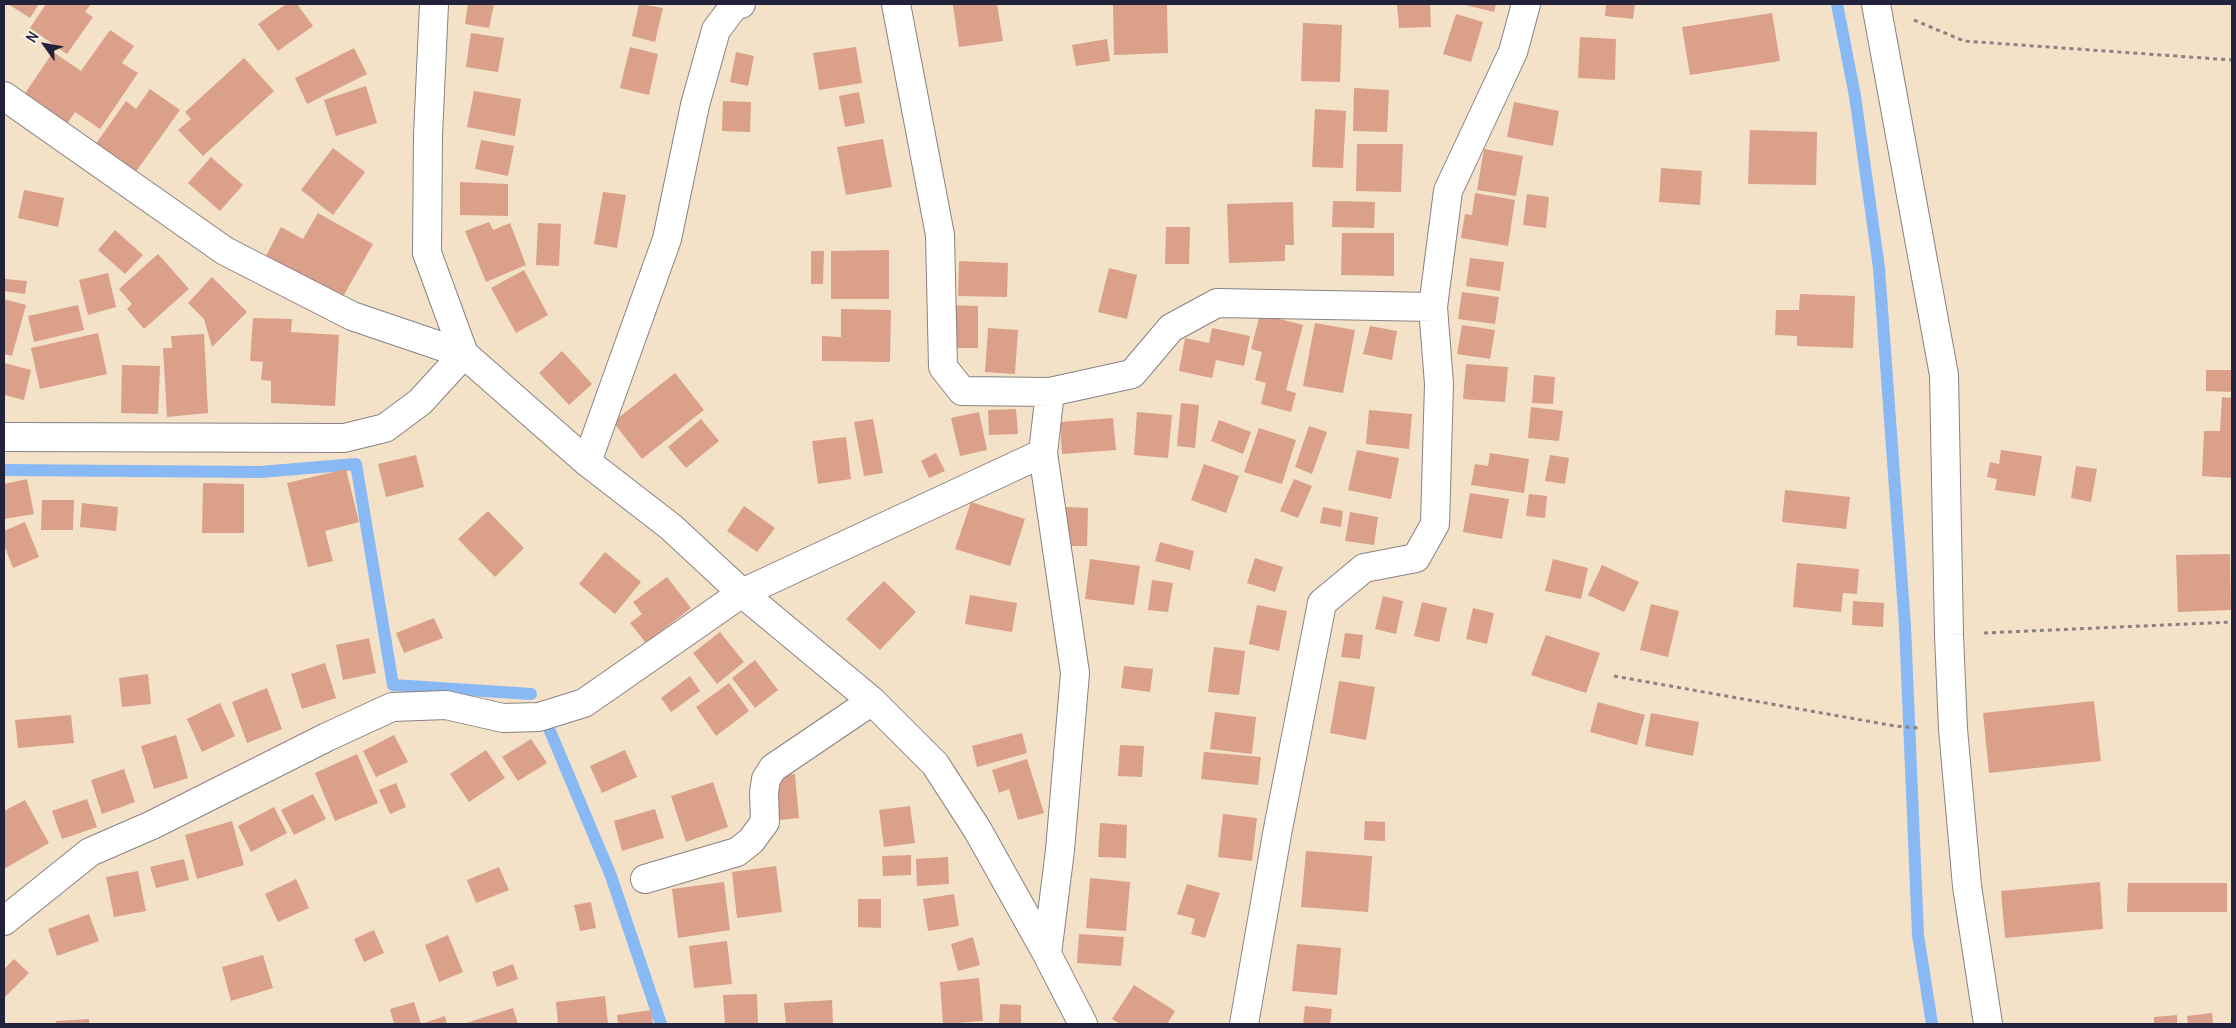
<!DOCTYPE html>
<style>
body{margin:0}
#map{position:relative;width:2236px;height:1028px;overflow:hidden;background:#f3e2c8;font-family:Delius,sans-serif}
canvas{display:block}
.frame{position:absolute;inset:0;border:5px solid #22223b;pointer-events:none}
.north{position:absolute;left:20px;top:20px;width:50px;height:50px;-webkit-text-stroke:4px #f7f3e8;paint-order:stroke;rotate:302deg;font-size:14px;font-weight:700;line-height:20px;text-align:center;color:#22223b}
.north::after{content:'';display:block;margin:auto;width:18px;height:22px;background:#22223b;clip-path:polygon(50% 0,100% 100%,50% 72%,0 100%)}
</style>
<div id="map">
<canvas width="2236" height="1028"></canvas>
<div class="frame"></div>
<div class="north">N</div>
</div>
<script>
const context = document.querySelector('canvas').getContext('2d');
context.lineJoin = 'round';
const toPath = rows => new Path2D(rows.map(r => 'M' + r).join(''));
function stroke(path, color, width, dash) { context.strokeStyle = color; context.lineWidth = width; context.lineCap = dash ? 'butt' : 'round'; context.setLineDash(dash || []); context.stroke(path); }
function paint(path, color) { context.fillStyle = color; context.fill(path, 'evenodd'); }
stroke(toPath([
 [1837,4,1855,96,1879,268,1905,626,1918,935,1932,1024],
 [4,470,260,472,356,464,393,685,531,694],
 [550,731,611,876,661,1024]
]), '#89b9f5', 12);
paint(toPath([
 [8,4,39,4,30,18],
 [46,4,91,4,85,12,93,17,67,54,30,28],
 [286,4,297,4,313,26,278,51,258,24],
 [468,4,494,4,489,28,465,24],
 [639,4,663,8,655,42,632,36],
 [961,4,997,4,1003,41,959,47,953,5],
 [1113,4,1167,4,1168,53,1114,55],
 [1397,4,1430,4,1431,27,1399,28],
 [1461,4,1496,4,1494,12],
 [1606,4,1635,4,1633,19,1605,16],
 [1772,13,1780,61,1690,75,1682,27],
 [1456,14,1483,22,1471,62,1443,54],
 [1303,23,1342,25,1340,82,1301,81],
 [110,30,134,46,122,63,138,73,100,129,75,112,67,124,24,95,53,52,81,71],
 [471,33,504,38,498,72,466,67],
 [1580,37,1616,39,1615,80,1578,78],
 [1107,39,1110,61,1076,66,1072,45],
 [630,47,658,54,649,95,620,88],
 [856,47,862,83,819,90,813,53],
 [354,48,367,74,307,104,295,78],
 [736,52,754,56,748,86,730,82],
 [244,58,274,91,203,156,178,130,191,119,185,112],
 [366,86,377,123,336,136,324,100],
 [1354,88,1389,90,1387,132,1353,131],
 [150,89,180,110,135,173,95,145,126,101,136,109],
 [474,91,521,99,515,136,467,127],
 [859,92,865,123,845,127,839,96],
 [723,101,751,102,750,132,722,131],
 [1514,102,1559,111,1553,146,1507,137],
 [1315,109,1346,111,1343,168,1312,167],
 [1750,130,1817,132,1816,185,1748,184],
 [883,139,892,187,846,195,837,147],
 [481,140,514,146,508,176,475,169],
 [1357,144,1403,144,1401,192,1356,191],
 [333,148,365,172,333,215,301,190],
 [1484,149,1523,156,1516,196,1477,190],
 [211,157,243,185,220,211,188,183],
 [1661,168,1702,171,1700,205,1659,202],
 [460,182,508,184,508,216,460,215],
 [24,190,64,198,58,227,18,218],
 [603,192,626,195,617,248,594,244],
 [1475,193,1515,200,1508,246,1461,238,1465,214,1472,215],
 [1527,194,1549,197,1546,228,1523,225],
 [1333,201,1375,202,1374,228,1332,227],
 [1293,202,1294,245,1285,245,1285,261,1229,263,1227,204],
 [318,213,373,244,341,300,265,258,281,227,303,239],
 [489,222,493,230,510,223,526,265,486,282,465,231],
 [538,223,561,224,559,266,536,265],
 [1166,227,1190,227,1189,264,1165,264],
 [115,230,143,255,125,274,98,250],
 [1342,233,1394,233,1394,276,1341,275],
 [889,250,889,299,831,299,831,251],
 [811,251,824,251,823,284,811,284],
 [158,254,189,289,144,329,127,309,132,304,119,289],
 [1470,258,1504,262,1500,291,1466,286],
 [959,261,1008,263,1007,297,958,296],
 [1109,268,1137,275,1127,319,1098,312],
 [524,270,548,315,516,333,491,288],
 [108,273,116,307,88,315,79,280],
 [212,277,247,312,212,347,204,319,188,303],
 [5,279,27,281,25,294,4,291],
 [1462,292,1499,297,1495,324,1458,319],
 [1800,294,1855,296,1853,348,1797,346,1797,336,1775,335,1776,310,1799,310],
 [4,299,26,305,12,356,4,354],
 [78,305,84,330,34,342,28,316],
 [946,305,978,306,978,348,946,348],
 [841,309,891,310,890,362,822,361,822,336,841,337],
 [1260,314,1303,325,1286,390,1296,393,1291,412,1261,404,1266,383,1255,380,1262,352,1251,349],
 [253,318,292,319,291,332,339,335,335,406,271,403,271,381,261,380,263,362,250,361],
 [1315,323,1355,330,1343,393,1303,386],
 [1462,325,1495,330,1490,359,1457,354],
 [1370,326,1397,331,1392,360,1363,354],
 [988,328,1018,330,1015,374,985,372],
 [1212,328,1250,336,1244,366,1216,360,1212,378,1179,371,1185,338,1209,343],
 [98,333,107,374,40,389,31,348],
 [204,334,208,413,167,417,163,348,172,348,171,336],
 [562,351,592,384,569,405,539,373],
 [4,363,31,370,24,400,4,395],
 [1466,364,1508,367,1505,402,1463,399],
 [122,365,160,366,158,414,121,413],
 [2206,370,2232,370,2232,392,2206,391],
 [675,373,704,410,642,459,613,422],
 [1534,375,1555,377,1553,404,1532,403],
 [2222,397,2232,398,2232,478,2202,476,2204,431,2220,431],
 [1181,403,1199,405,1195,448,1177,446],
 [1531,407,1563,411,1559,441,1528,438],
 [1016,409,1018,434,989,435,988,410],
 [1369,410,1412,414,1409,449,1366,444],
 [979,412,987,450,960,456,951,418],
 [1137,412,1172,415,1168,458,1134,455],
 [1113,418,1116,450,1062,454,1060,422],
 [701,419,719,441,686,468,668,447],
 [873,419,883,473,864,476,854,422],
 [1219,420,1251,432,1243,454,1211,441],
 [1309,426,1327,432,1312,474,1295,467],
 [1259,428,1296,440,1282,484,1244,472],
 [846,437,851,479,818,484,812,441],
 [1357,450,1399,458,1391,499,1348,490],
 [2001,450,2042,456,2035,496,1995,490,1997,479,1987,477,1990,462,1999,464],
 [936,453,945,471,929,478,921,461],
 [1490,453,1529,459,1524,493,1471,485,1475,464,1488,466],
 [416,455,424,487,386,497,378,464],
 [1550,455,1569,458,1565,484,1545,481],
 [1204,464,1239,476,1226,513,1191,500],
 [2076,466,2097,469,2091,502,2071,498],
 [346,469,359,522,325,531,333,561,308,567,287,483],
 [27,479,34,514,4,519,4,484],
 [1294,479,1312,486,1298,518,1280,511],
 [203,483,244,484,244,533,202,533],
 [1785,490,1850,497,1846,529,1782,522],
 [1470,493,1509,499,1502,539,1463,532],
 [1529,494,1547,496,1545,518,1526,516],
 [42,500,74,500,73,530,41,530],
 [971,502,1025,519,1010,566,955,549],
 [82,503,118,507,116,531,80,527],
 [744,506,775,528,757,552,727,531],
 [1066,507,1088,508,1087,546,1065,546],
 [1323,507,1343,511,1341,527,1320,523],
 [488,511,524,548,495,577,458,539],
 [1350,512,1378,517,1374,545,1345,541],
 [25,522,39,557,13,568,4,545,4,531],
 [1160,542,1194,551,1190,570,1155,561],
 [605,552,641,582,615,614,579,584],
 [2230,554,2231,610,2178,612,2176,555],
 [1255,558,1283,567,1275,592,1247,583],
 [1090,559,1140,566,1134,605,1085,599],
 [1553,559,1588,568,1581,599,1545,591],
 [1797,563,1859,569,1857,594,1843,593,1841,612,1793,607],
 [1602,565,1639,582,1624,612,1588,595],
 [667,577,691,608,646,643,630,623,642,614,633,602],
 [1152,580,1173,583,1168,612,1148,610],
 [884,581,916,612,880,650,846,619],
 [970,595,1017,603,1012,632,965,624],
 [1383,596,1403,601,1396,634,1375,629],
 [1853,601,1884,603,1883,627,1852,625],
 [1422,602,1447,608,1439,642,1414,636],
 [1651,604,1679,611,1668,657,1640,650],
 [1257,605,1287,611,1279,651,1249,644],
 [1473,608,1494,613,1487,644,1466,639],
 [434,618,443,638,404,653,396,633],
 [720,632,744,662,717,684,693,653],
 [1345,633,1363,635,1360,659,1341,657],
 [1546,635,1600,653,1586,693,1531,675],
 [369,638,376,673,343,680,336,645],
 [1214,647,1245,651,1239,695,1208,692],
 [755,660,778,690,755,708,732,678],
 [325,663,336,698,302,709,291,674],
 [1124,666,1153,669,1150,692,1121,688],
 [148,674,151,704,122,707,119,678],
 [690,676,700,691,671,712,661,698],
 [1339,681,1375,687,1366,740,1330,733],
 [729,683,749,711,716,736,696,707],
 [267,688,282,729,247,743,232,702],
 [2094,701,2101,761,1989,773,1983,713],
 [1598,702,1645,715,1637,745,1590,732],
 [220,703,235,736,202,752,187,719],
 [1215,712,1256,717,1252,754,1210,749],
 [1651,713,1699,722,1693,756,1645,746],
 [71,715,74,743,18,748,15,720],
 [1022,733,1027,753,977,767,972,746],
 [176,735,188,778,154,789,141,746],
 [394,735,408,762,376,777,363,751],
 [531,739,547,763,518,781,502,757],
 [1120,745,1144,746,1142,777,1118,776],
 [486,750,505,778,469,802,450,774],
 [625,750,637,777,602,793,590,766],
 [1204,752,1261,757,1258,785,1201,779],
 [357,754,378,803,335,821,315,773],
 [1027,759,1044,813,1018,820,1009,789,999,793,992,770],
 [124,769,135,802,102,814,91,780],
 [795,774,799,818,779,820,775,776],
 [713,782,728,827,686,842,671,796],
 [396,783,406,807,390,814,379,790],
 [313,794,326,819,294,835,281,810],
 [87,799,97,827,62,839,52,811],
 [25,800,49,843,4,869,4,811],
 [910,806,915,843,884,847,879,810],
 [274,807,287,833,251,852,238,826],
 [655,809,664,838,622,851,614,821],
 [1223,814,1257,818,1252,861,1218,857],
 [232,821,244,865,197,879,185,835],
 [1365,821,1385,822,1385,841,1364,840],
 [1100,823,1127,825,1126,858,1098,857],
 [1306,851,1372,856,1368,912,1301,907],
 [911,855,911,875,883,876,882,856],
 [948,857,949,884,917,886,916,859],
 [184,859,189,880,156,888,150,867],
 [776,866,782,912,737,918,732,872],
 [499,867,509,890,476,903,467,880],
 [138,871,146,911,114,917,106,877],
 [1090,878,1130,882,1126,931,1086,928],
 [296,879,309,908,278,922,265,894],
 [724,882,730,930,678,938,672,889],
 [2100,882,2103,929,2005,938,2001,891],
 [2128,883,2227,883,2227,912,2127,912],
 [1187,884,1220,893,1205,938,1191,934,1195,919,1177,914],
 [954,894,959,926,928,931,923,899],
 [858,899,881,899,881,928,858,927],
 [591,902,596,928,580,931,574,905],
 [89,914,99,941,57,956,48,929],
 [374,930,384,953,364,962,354,939],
 [1079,934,1124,937,1121,966,1077,963],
 [448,935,463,972,439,982,425,945],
 [973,937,980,965,958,971,951,944],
 [727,941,732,984,694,988,689,946],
 [1297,944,1341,948,1337,995,1292,991],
 [263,955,273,988,231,1001,222,967],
 [14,959,29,973,4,998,4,969],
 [513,964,518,979,497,987,492,972],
 [979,978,983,1021,943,1024,940,982],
 [1134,985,1175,1011,1167,1024,1120,1024,1112,1019],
 [757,994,758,1024,725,1024,723,995],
 [605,996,608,1024,558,1024,556,1002],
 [832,1000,833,1024,786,1024,784,1003],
 [414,1002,421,1024,394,1024,390,1009],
 [1000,1004,1021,1005,1021,1024,999,1024],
 [1305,1006,1332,1009,1330,1024,1303,1024],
 [513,1008,518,1024,463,1024],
 [651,1010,653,1024,618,1024,617,1015],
 [2212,1013,2213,1024,2188,1024,2187,1016],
 [2177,1015,2177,1024,2154,1024,2154,1017],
 [445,1016,447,1024,421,1024],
 [89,1019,89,1024,56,1024,56,1021]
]), '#daa089');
const street = toPath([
 [896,4,940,235,943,367,962,391,1050,392,1132,374,1171,328,1217,303,1433,307],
 [1876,4,1944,375,1949,635,1953,729,1967,886,1988,1024],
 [4,96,225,251,352,316,464,354,587,462,671,527,742,593,872,701,935,764,977,829,1047,954,1083,1024],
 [4,437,344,438,385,428,420,402,464,354,427,253,428,135,434,4],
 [587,462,667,239,695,105,716,30,734,6,741,4],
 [645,879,737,852,751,841,765,822,764,793,766,779,773,768,872,701],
 [4,921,90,852,152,825,327,737,392,707,446,705,503,718,539,717,584,703,742,593,1043,453],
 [1047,954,1060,850,1075,673,1043,453,1050,392],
 [1244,1024,1277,834,1322,603,1364,568,1416,558,1435,524,1439,384,1433,307,1448,191,1513,52,1526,4]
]);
stroke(street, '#8a8282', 30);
stroke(toPath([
 [1914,20,1964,41,2232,60],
 [1984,633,2232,622],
 [1614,676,1895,726,1918,728]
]), '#8a8282', 3, [4, 4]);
stroke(street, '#fff', 28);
</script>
